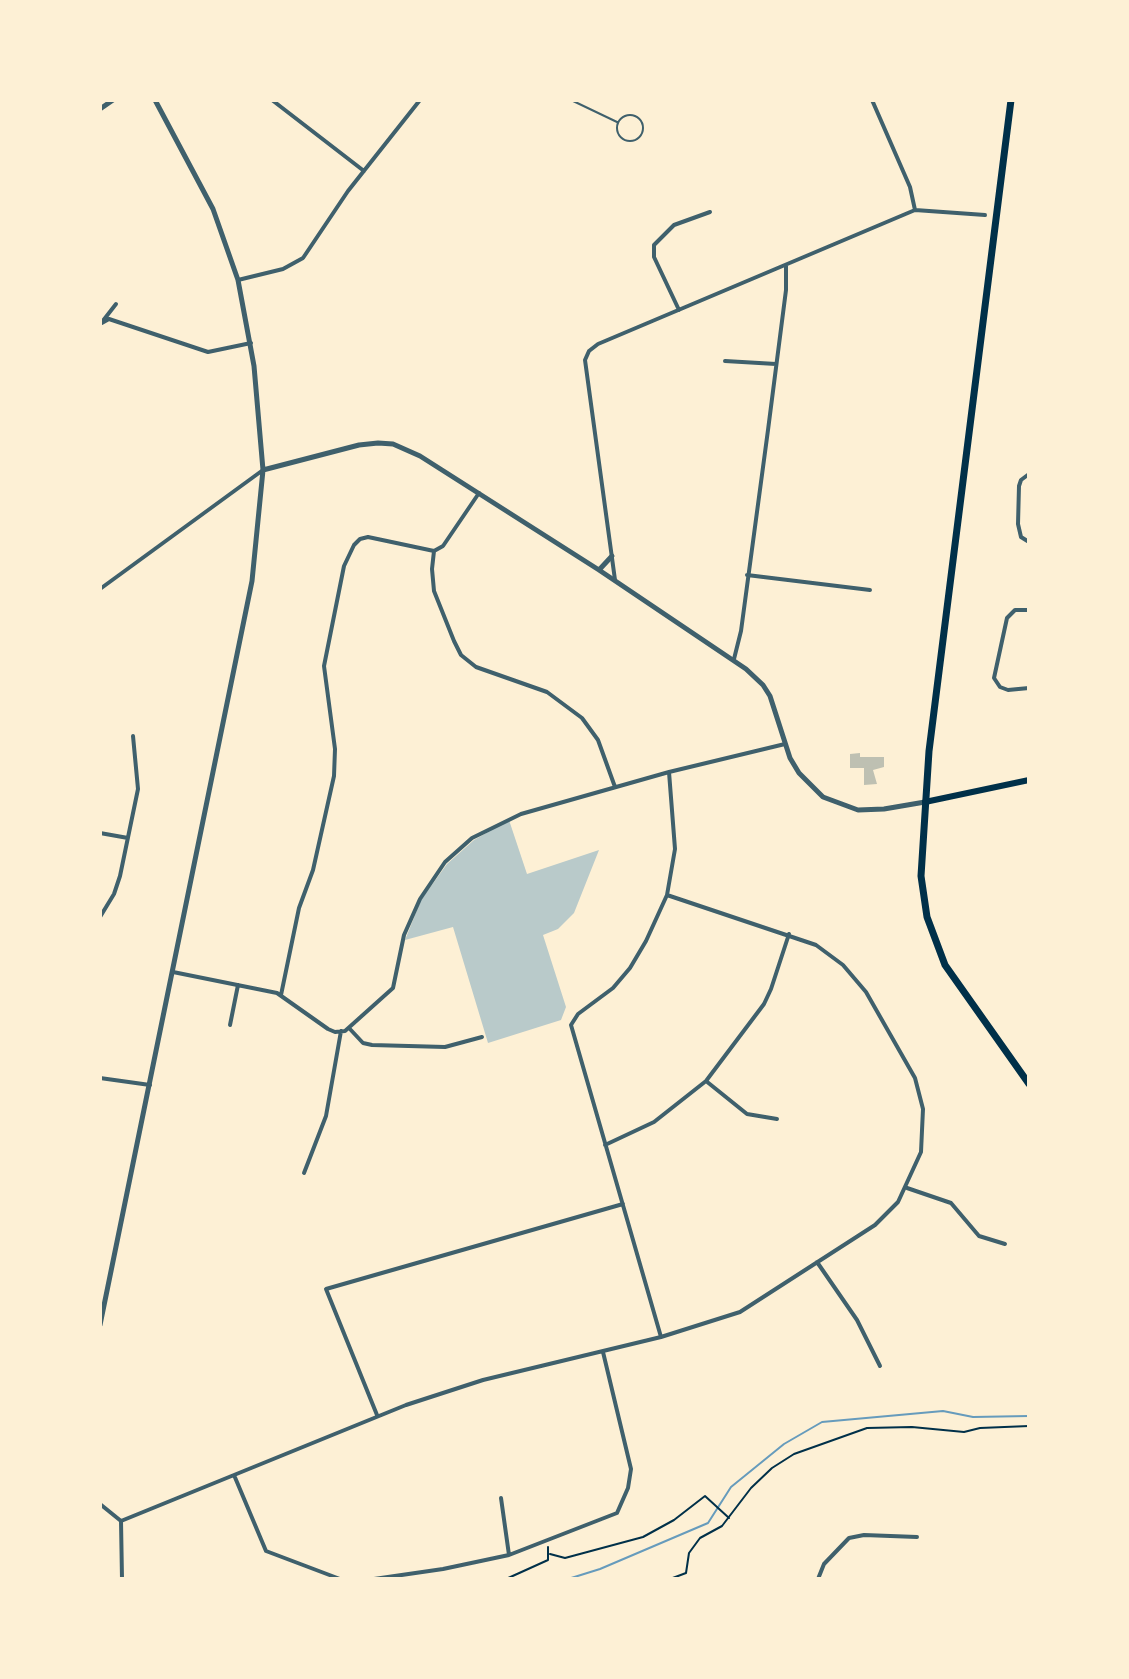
<!DOCTYPE html>
<style>
body{margin:0}
#map{position:relative;width:1129px;height:1679px;overflow:hidden;background:#fdf0d5;font-family:"Fira Sans Condensed",sans-serif}
canvas{display:block}
.frame{position:absolute;inset:0;border:102px solid #fdf0d5;pointer-events:none}
</style>
<div id="map">
<canvas width="1129" height="1679"></canvas>
<div class="frame"></div>
</div>
<script>
const context = document.querySelector('canvas').getContext('2d');
context.lineJoin = 'round';
function paint(path, color) { context.fillStyle = color; context.fill(path, 'evenodd'); }
const toPath = rows => new Path2D(rows.map(r => 'M' + r).join(''));
function stroke(path, color, width, dash) { context.strokeStyle = color; context.lineWidth = width; context.lineCap = dash ? 'butt' : 'round'; context.setLineDash(dash || []); context.stroke(path); }
paint(toPath([
 [509,820,527,874,599,850,574,913,558,929,543,935,566,1007,561,1020,488,1043,453,927,405,940,421,900,447,864,474,840]
]), '#b9caca');
stroke(toPath([
 [568,1579,600,1569,708,1523,731,1487,784,1444,822,1422,943,1411,973,1417,1029,1416]
]), '#669bbc', 2);
paint(toPath([
 [860,753,860,757,884,757,884,767,873,770,877,784,864,785,864,768,850,768,850,754]
]), '#bec0b2');
stroke(toPath([
 [550,1554,565,1558,643,1537,674,1520,705,1496,729,1518],
 [506,1579,548,1560,548,1547],
 [670,1579,686,1573,689,1553,700,1538,722,1526,751,1488,772,1468,794,1454,867,1428,912,1427,964,1432,980,1428,1029,1426]
]), '#003049', 2);
stroke(toPath([
 [571,100,617,122],
 '617 128a13 13 0 1 1 26 0a13 13 0 1 1-26 0Z'
]), '#3f606c', 2);
stroke(toPath([
 [272,100,364,171],
 [872,100,910,187,915,210],
 [238,280,283,269,303,258,348,191,420,100],
 [679,310,654,257,654,245,674,225,710,212],
 [102,322,116,304],
 [100,324,109,319,208,352,251,343],
 [725,361,776,364],
 [1029,474,1021,480,1019,486,1018,524,1021,537,1029,542],
 [479,493,443,546,434,551,432,569,434,591,454,641,461,655,476,667,547,692,582,718,598,740,615,787],
 [747,575,870,590],
 [615,580,585,360,589,351,598,344,915,210,985,215],
 [100,589,263,470],
 [1029,610,1015,610,1007,618,994,678,1000,687,1008,690,1029,688],
 [734,659,741,631,768,430,786,290,786,266],
 [100,833,128,838],
 [100,917,114,894,120,876,138,789,133,736],
 [173,972,277,993,328,1029,335,1032,345,1031,393,988,404,935,420,899,445,862,472,838,521,814,669,772,785,744],
 [281,995,299,908,313,870,334,776,335,749,324,666,344,566,354,545,360,539,368,537,434,551],
 [230,1025,238,985],
 [349,1028,363,1043,372,1045,445,1047,482,1037],
 [100,1078,150,1085],
 [706,1081,747,1114,777,1119],
 [605,1145,654,1122,706,1081,764,1004,771,989,789,934],
 [304,1173,326,1116,341,1031],
 [907,1188,951,1203,979,1236,1005,1244],
 [817,1262,857,1320,880,1366],
 [661,1337,571,1025,578,1014,613,988,630,968,646,941,667,895,675,849,669,772],
 [377,1415,326,1289,623,1204],
 [234,1475,266,1551,340,1579],
 [501,1498,509,1555],
 [100,1504,121,1521,122,1579],
 [121,1521,406,1405,483,1380,661,1337,740,1312,875,1225,898,1202,921,1152,923,1109,915,1078,866,992,843,965,816,945,667,895],
 [374,1579,443,1569,509,1555,617,1513,628,1488,631,1469,603,1352],
 [818,1579,824,1564,849,1538,864,1535,917,1537]
]), '#3f606c', 4);
stroke(toPath([
 [100,109,113,100],
 [263,470,359,445,378,443,393,444,420,456,599,570,746,669,763,685,770,696,790,758,799,773,823,797,858,810,884,809,925,802],
 [599,570,612,556],
 [100,1325,252,581,263,470,254,366,238,280,213,209,155,100]
]), '#3f606c', 5);
stroke(toPath([
 [925,802,1029,780]
]), '#003049', 6);
stroke(toPath([
 [1011,100,929,751,921,876,927,917,945,965,1029,1084]
]), '#003049', 7);
</script>
